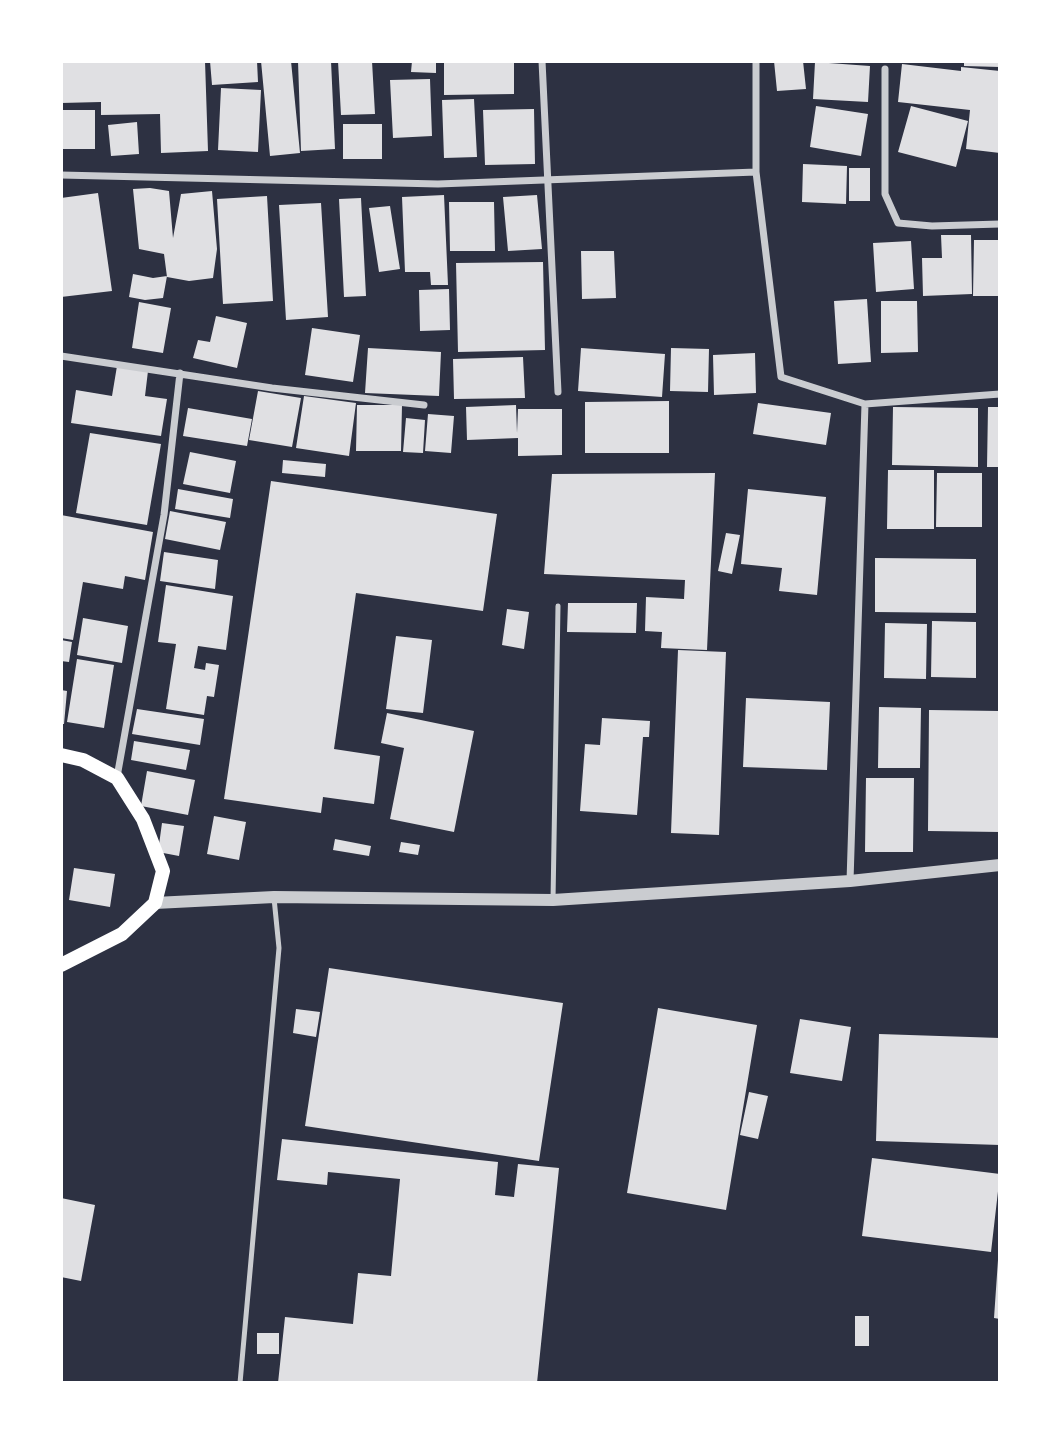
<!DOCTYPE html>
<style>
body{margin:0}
#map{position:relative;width:1061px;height:1444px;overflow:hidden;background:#2d3142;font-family:Arial,sans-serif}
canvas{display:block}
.frame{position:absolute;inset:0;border:63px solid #fff;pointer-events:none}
</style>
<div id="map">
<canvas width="1061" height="1444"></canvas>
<div class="frame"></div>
</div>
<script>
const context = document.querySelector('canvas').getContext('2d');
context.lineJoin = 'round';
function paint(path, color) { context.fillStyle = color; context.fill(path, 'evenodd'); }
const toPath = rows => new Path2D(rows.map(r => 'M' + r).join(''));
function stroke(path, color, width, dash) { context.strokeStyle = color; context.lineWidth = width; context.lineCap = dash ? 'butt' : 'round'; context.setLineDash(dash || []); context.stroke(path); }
paint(toPath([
 [61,61,205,61,208,151,161,153,160,114,101,115,101,102,61,103],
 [210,61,257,61,258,82,212,85],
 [261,61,291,61,300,153,270,156],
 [298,61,331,61,335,149,301,151],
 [338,61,372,61,375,114,341,115],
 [412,61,436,61,436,73,411,72],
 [444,61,514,61,514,94,444,95],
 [774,61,803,61,806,89,777,91],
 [964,61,1000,61,1000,67,964,66],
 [815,62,870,66,868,102,813,99],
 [902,64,961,71,961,67,1000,71,1000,153,966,149,970,110,898,102],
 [430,79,432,136,393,138,390,80],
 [221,88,261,90,258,152,218,150],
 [474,99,477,157,444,158,442,100],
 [816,106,868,114,861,156,810,147],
 [911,106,968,121,956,167,898,152],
 [534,109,535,164,485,165,483,110],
 [61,110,95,110,95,149,61,149],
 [137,122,139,154,111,156,108,125],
 [343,124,382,124,382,159,343,159],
 [803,164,847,166,846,204,802,202],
 [849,168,870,168,870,201,849,201],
 [150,188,169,191,173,238,181,194,212,191,217,249,213,278,189,281,167,277,164,254,139,249,133,189],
 [98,193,112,291,61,297,61,198],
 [444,195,448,285,431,285,430,272,405,272,402,197],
 [537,195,542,249,508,251,503,197],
 [267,196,273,301,223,304,217,199],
 [361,198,366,296,344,297,339,199],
 [449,202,494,202,495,251,450,251],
 [321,203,328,317,286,320,279,205],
 [390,206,400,269,379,272,369,208],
 [941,235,971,235,972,294,923,296,922,258,942,258],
 [974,240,1000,240,1000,296,973,296],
 [911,241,914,289,876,292,873,243],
 [581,251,614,251,616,298,582,299],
 [543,262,545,350,458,352,456,263],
 [133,274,153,278,167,276,163,298,145,300,129,297],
 [449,289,450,330,420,331,419,290],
 [867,299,871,362,838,364,834,301],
 [881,301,917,301,918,352,881,353],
 [139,302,171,308,163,353,132,348],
 [216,316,247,323,237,368,193,358,198,340,210,342],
 [312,328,360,335,353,382,305,375],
 [368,348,441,352,439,396,365,393],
 [581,348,665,354,662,397,578,391],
 [671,348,709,349,708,392,670,391],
 [755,353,756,393,714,395,713,355],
 [523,357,525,398,454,399,453,359],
 [117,366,148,371,145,396,167,399,161,436,71,423,76,390,112,396],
 [258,391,301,398,292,447,249,440],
 [304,396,356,403,349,456,296,448],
 [669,401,669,453,585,453,585,402],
 [758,403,831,413,826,445,753,434],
 [357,405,402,405,401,451,356,451],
 [516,405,517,433,518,409,562,409,562,455,518,456,518,438,467,440,466,407],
 [893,407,978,408,978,467,892,465],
 [988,407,1000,407,1000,467,987,467],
 [188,408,252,419,247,446,183,436],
 [428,414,454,416,451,453,425,451],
 [406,418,425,420,423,453,403,452],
 [90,433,161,444,147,525,76,513],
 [190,452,236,461,230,493,183,484],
 [283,460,326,464,325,477,282,473],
 [888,470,934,470,934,529,887,529],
 [715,473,707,650,661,648,662,632,645,631,646,597,684,599,685,580,544,574,552,474],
 [937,473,982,473,982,527,936,527],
 [271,481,497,514,483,611,356,593,334,749,380,756,374,804,323,797,321,813,224,799],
 [178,489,233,499,230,518,175,509],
 [748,489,826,497,817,595,779,591,782,568,741,564],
 [170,511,226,522,220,550,165,539],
 [61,515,153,532,145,580,125,576,123,589,83,582,73,640,61,638],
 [726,533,740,535,732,574,718,571],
 [164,552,218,560,215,589,160,581],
 [875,558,976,559,976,613,875,612],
 [166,585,233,596,226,650,198,646,194,668,205,670,206,663,219,665,214,697,207,696,204,715,166,709,176,644,158,642],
 [568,603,637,603,636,633,567,632],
 [507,609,529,612,524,649,502,645],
 [83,618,128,626,122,663,77,655],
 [932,621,976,622,976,678,931,677],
 [885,623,927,624,926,679,884,678],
 [396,636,432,640,423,713,386,709],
 [61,640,72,642,69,662,61,661],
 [678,650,726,652,719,835,671,833],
 [77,659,114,665,104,728,67,722],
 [61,690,67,691,64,724,61,724],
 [746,698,830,702,827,770,743,767],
 [879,707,921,708,920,768,878,768],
 [137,709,204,719,200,745,132,734],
 [929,710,1000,711,1000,832,928,831],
 [387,713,474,731,454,832,390,819,404,748,381,743],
 [602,718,650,721,649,737,643,737,637,815,580,811,585,744,600,745],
 [134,741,190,750,186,770,131,760],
 [147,771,195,780,188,815,141,806],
 [866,778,914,778,913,852,865,852],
 [214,816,246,822,239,860,207,854],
 [162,823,184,826,179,856,158,852],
 [335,839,371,846,369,856,333,850],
 [401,842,420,845,418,855,399,852],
 [74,868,115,874,110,907,69,900],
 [329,968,563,1003,539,1161,305,1126],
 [658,1008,757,1025,726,1210,627,1193],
 [296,1009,320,1012,316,1037,293,1033],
 [800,1019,851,1027,842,1081,790,1073],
 [879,1034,1000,1038,1000,1145,876,1141],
 [749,1092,768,1096,758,1139,740,1135],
 [282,1139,498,1162,495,1195,514,1197,518,1164,559,1168,537,1383,278,1383,285,1317,353,1324,358,1273,391,1276,400,1179,328,1172,327,1185,277,1180],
 [872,1158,1000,1174,991,1252,862,1236],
 [61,1198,95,1205,81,1281,61,1277],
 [998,1260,1000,1260,1000,1319,994,1318],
 [855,1316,869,1316,869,1346,855,1346],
 [257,1333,279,1333,279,1354,257,1354]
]), '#e0e0e3');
stroke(toPath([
 [553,900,558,606],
 [240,1383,279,948,274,898]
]), '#caccd0', 5);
stroke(toPath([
 [542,61,558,392],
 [756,61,756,172,781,377,865,404,850,881],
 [885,69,885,194,898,223,932,226,1000,224],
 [61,175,438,184,756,172],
 [61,356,272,388,424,405],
 [865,404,1000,394],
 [117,777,164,515,180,373]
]), '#caccd0', 7);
stroke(toPath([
 [155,903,274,897,553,900,850,881,1000,865]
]), '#caccd0', 12);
stroke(toPath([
 [61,755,83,760,117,778,143,819,163,871,155,903,122,934,61,965]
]), '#fff', 14);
</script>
